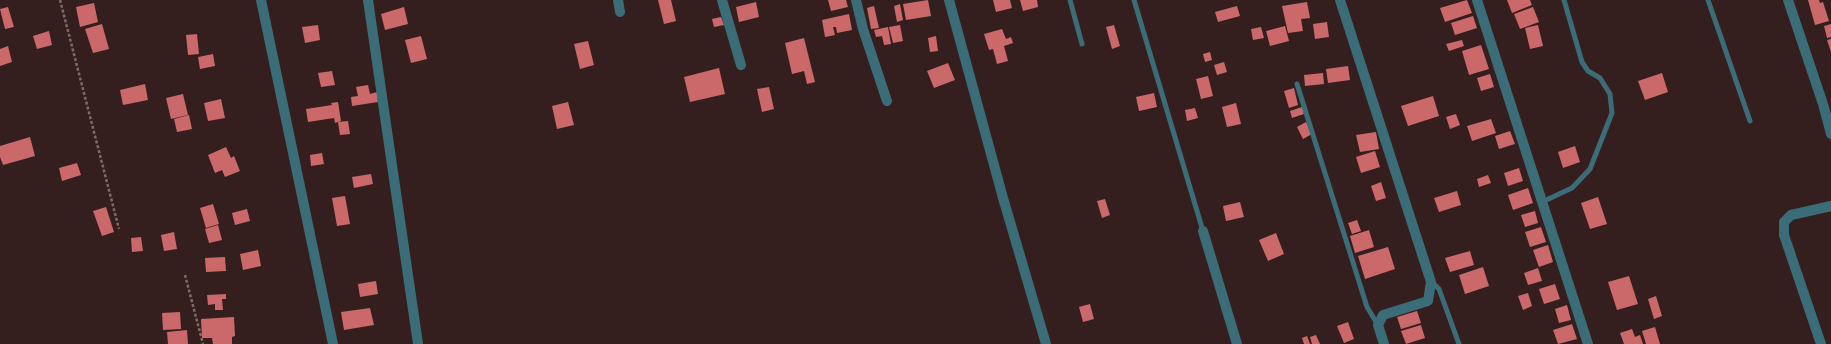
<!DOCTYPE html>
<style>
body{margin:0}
canvas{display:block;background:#351e1e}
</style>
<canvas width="1831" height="344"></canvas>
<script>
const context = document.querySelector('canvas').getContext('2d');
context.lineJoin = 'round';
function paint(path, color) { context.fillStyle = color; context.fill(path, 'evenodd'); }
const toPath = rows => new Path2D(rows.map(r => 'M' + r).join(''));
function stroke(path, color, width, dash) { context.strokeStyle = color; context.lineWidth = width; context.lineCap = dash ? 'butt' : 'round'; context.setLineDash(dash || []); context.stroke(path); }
paint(toPath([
 [658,0,671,0,676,21,664,24],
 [828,0,846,0,848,7,831,11],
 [928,0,931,16,906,20,903,4],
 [993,0,1010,0,1012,8,996,12],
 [1020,0,1037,0,1038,7,1023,11],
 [1467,0,1472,13,1445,22,1440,8],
 [1507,0,1530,0,1532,5,1512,13],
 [1808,0,1819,0,1820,3,1823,2,1829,21,1815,25],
 [756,2,759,17,739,22,736,7],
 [1307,2,1310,18,1301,19,1303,31,1288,33,1282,6],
 [94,3,98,22,80,27,76,7],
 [900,4,903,20,897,22,894,6],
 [874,6,879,28,871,29,867,8],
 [1237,6,1240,16,1218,22,1215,12],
 [8,7,14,27,5,29,0,9],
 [404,7,408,24,385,30,381,14],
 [1533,7,1539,22,1520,29,1514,14],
 [849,14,852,30,837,33,836,27,833,27,835,35,825,37,822,20],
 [1473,16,1477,28,1455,35,1451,23],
 [721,17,724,25,714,27,712,19],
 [1327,22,1329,37,1315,39,1313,24],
 [102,24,109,49,93,53,85,29],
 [1831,24,1831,37,1827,38,1824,26],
 [318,25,320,40,305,43,302,27],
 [900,25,903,41,893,43,889,27],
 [1114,25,1120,46,1112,49,1106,27],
 [1538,25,1543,46,1530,49,1525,28],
 [1285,26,1289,41,1270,46,1266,31],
 [888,27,891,44,884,45,882,36,876,37,874,30],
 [1261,27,1264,38,1253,40,1251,29],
 [1002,29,1006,39,1011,37,1013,43,1004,46,1008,61,997,64,993,49,989,50,984,34],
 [49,31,52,45,37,49,33,36],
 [197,34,199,54,188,55,186,35],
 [421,36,427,59,411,63,405,40],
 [936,36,938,51,930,52,928,38],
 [804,38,815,82,807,84,804,71,792,74,785,43],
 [1831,39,1831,52,1827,40],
 [1462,40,1464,46,1449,51,1446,44],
 [588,41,594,65,580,69,574,44],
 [1481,45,1489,69,1469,75,1462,51],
 [8,46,12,62,0,66,0,49],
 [1210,52,1212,60,1205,62,1203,54],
 [213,54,215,66,200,69,198,57],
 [1224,62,1227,72,1217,75,1214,65],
 [948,63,955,80,934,88,927,71],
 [1348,66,1350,80,1328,83,1326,69],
 [719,68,725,94,690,102,684,77],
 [332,71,335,85,321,87,318,73],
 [1323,73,1324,84,1305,86,1304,75],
 [1662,73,1668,92,1645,100,1638,81],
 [1490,74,1494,87,1481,91,1477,78],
 [1208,76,1213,96,1201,99,1196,79],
 [145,84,148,100,123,105,120,90],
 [368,85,370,94,377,92,378,102,352,106,351,97,358,96,356,87],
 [769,87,774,109,762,112,757,89],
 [1294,88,1298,105,1289,108,1284,91],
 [1154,93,1157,107,1139,111,1136,97],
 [183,94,188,115,171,119,166,98],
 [1433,96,1439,116,1408,126,1401,106],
 [221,99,225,118,208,121,204,103],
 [338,102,341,121,335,123,334,118,308,122,306,109,332,105,331,103],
 [568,102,574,125,557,129,552,106],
 [1236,103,1241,124,1227,127,1222,107],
 [1302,107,1304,114,1292,118,1290,111],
 [1195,108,1198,118,1187,121,1185,110],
 [1456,114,1460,125,1450,129,1446,117],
 [189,115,192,129,177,132,174,119],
 [1491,119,1496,133,1472,141,1467,126],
 [348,121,350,134,340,135,338,122],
 [1306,122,1312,134,1303,139,1297,127],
 [1510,131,1515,144,1499,149,1495,136],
 [1376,132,1379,149,1360,152,1356,135],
 [30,137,35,156,3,165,0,157,0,146],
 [1575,146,1580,162,1563,168,1558,152],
 [226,147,231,158,234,156,240,171,225,177,222,170,215,173,208,155],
 [1375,151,1380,167,1361,173,1356,157],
 [322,153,324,164,311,166,310,155],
 [77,163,81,175,62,181,59,168],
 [1519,168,1523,181,1508,186,1504,173],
 [371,174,373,184,354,188,352,177],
 [1488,175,1491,183,1479,187,1477,179],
 [1381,182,1386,198,1376,201,1371,186],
 [1528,188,1533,203,1513,210,1508,195],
 [1457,191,1461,205,1439,212,1434,198],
 [345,196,350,224,337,226,332,198],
 [1598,197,1607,224,1590,229,1581,203],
 [1105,199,1110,215,1102,218,1097,201],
 [1240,202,1244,217,1226,221,1223,206],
 [213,204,219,224,206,228,200,208],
 [106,207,114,232,102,236,93,211],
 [247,209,250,221,235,225,232,213],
 [1535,211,1538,223,1525,227,1521,215],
 [1357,220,1361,231,1352,234,1348,223],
 [218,225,222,240,209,243,205,229],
 [1541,227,1546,242,1530,247,1525,232],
 [1369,230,1374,247,1355,253,1350,236],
 [174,232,177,249,164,251,161,235],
 [1276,233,1284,254,1268,261,1259,240],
 [141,237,143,251,132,252,131,238],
 [1548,245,1553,262,1539,267,1533,250],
 [1388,247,1395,269,1365,279,1358,256],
 [258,250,261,266,243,270,240,254],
 [1470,251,1474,265,1450,272,1445,258],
 [225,257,226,271,206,272,205,258],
 [1483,267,1489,286,1465,294,1459,275],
 [1538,268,1542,281,1528,285,1524,273],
 [1629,276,1638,304,1617,310,1608,282],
 [376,281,378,294,360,297,358,284],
 [1555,284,1560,299,1544,304,1539,289],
 [1528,293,1532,306,1523,310,1518,296],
 [226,294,226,299,222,299,223,310,215,310,215,304,208,305,207,295],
 [1656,296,1662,316,1654,319,1648,299],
 [1090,304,1094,319,1083,322,1079,307],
 [1567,305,1571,320,1559,323,1555,309],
 [370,308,374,325,344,330,341,312],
 [1417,311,1421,323,1401,329,1397,317],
 [180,312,181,329,163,330,162,313],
 [234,317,235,336,232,337,232,344,213,344,212,338,202,338,201,319],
 [1348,322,1354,339,1344,343,1337,326],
 [1572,324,1577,339,1558,344,1553,330],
 [1421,325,1425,338,1406,344,1401,331],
 [1655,327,1660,344,1646,344,1642,331],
 [1632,329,1635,337,1640,335,1643,344,1624,344,1620,333],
 [187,330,188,344,168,344,167,332],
 [1316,335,1320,344,1312,344,1310,337],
 [1307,336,1310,344,1304,344,1302,338]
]), '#cb686a');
stroke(toPath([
 [60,0,119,229],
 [185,275,203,344]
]), '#7e6969', 2.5, [3, 2]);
stroke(toPath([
 [1070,0,1082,44],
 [1134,0,1203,231],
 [1708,0,1750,121],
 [1297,84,1367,307,1378,325],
 [1542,202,1572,188,1590,169,1612,113,1610,94,1600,78,1588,71,1582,62,1564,0],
 [1432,282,1439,289,1459,344]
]), '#3a6d77', 5);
stroke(toPath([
 [261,0,333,344],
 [368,0,418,344],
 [618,0,620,12],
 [722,0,741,65],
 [856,0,863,29,887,101],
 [949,0,1003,198,1046,344],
 [1340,0,1431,282,1428,301,1383,315,1378,325,1384,344],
 [1477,0,1588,344],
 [1788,0,1823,104,1831,134],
 [1203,231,1237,344],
 [1821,344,1784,235,1784,222,1791,215,1831,206]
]), '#3a6d77', 10);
</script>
